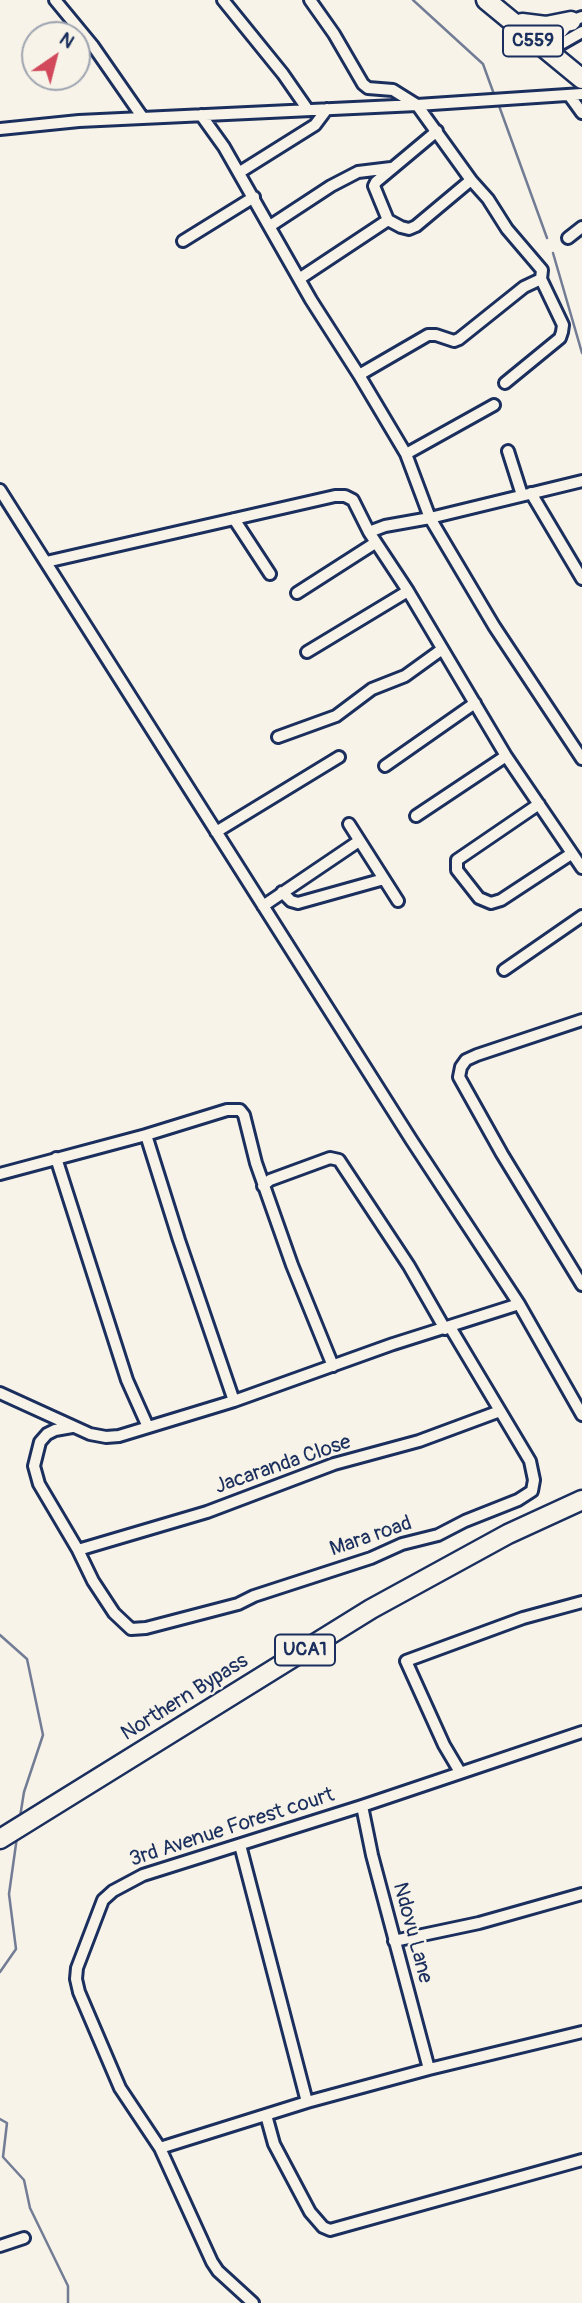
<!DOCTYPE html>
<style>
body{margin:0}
#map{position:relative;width:582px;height:2303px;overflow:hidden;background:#f7f3e8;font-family:Pangolin,sans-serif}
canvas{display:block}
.north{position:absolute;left:21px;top:21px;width:70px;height:70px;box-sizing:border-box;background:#f7f3e8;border:2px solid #9fa5b1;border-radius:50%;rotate:35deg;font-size:19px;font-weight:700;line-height:28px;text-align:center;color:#1b2f5e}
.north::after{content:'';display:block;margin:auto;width:24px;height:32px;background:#d1495b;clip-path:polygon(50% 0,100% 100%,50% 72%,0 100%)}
</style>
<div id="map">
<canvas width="582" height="2303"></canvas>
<div class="north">N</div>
</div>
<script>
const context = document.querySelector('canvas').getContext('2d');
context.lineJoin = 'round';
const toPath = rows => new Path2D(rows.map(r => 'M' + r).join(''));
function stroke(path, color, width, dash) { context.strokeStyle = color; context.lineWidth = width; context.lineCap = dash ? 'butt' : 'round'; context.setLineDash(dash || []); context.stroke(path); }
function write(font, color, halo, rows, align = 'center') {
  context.font = font + ' Pangolin,sans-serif'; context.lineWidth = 5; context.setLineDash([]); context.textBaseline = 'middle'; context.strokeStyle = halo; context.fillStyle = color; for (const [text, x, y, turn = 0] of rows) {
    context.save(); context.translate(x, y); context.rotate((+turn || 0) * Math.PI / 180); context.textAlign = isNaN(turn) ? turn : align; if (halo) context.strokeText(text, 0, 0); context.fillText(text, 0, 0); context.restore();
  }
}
stroke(toPath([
 [413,0,483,64,495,97],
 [498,103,547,238],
 [553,253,582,353],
 [0,1635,27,1659,43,1735,24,1792,20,1817],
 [0,1972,16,1949,9,1894,17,1837],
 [0,2119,7,2123,3,2157,24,2180,30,2208,68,2286,68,2303]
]), '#727c95', 2.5);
const street = toPath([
 [55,0,93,46,143,118],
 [223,0,283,74,308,110],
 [550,45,571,21,582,17],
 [554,48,582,32],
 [569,95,582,113],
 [201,115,224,147,311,300,359,375,406,454,430,518,494,626,582,759],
 [0,129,79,121,417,105,582,94],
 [240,172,315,125,327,109],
 [388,220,374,186,376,182,437,131],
 [270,226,331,186,358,172,391,168],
 [568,238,582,227],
 [183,241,254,197],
 [299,279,388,220,401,227,409,229,416,226,471,180,417,105,393,90,368,88,363,84,334,34,310,0],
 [359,375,428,335,436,335,454,341,459,339,524,287,541,279,542,270,507,229,488,199,471,180],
 [505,383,560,338,562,332,563,325,541,279],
 [508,451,522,495],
 [406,454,494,405],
 [0,490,412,1141,519,1304,582,1415],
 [531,493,582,579],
 [234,519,270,574],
 [369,532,408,591,506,756,582,868],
 [46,562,335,496,345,496,353,500,369,532,385,526,430,518,582,481],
 [297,593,375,543],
 [307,652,408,591],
 [278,737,336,716,372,689,405,676,441,650],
 [385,766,475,703],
 [539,804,457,860,457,870,479,898,491,903,501,900,571,854],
 [416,816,506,756],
 [349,824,398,901],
 [216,832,339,757],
 [282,892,291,901,298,903,384,879],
 [263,906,359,841],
 [504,970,582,916],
 [582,1020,477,1055,466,1060,461,1067,459,1077,502,1154,582,1285],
 [146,1135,179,1240,234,1401],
 [56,1158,127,1380,148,1427],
 [0,1174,146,1135,227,1110,240,1110,244,1115,256,1163,292,1265,333,1366],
 [263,1186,270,1180,330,1158,339,1160,409,1266,445,1329],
 [0,1393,90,1434,106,1437,119,1436,234,1401,393,1344,519,1304],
 [72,1427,55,1430,47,1434,40,1442,34,1466,39,1484,78,1550,93,1581,114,1613,131,1629,146,1628,238,1604,254,1596,371,1558,402,1544,438,1535,465,1521,518,1500,532,1491,534,1480,530,1461,450,1327],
 [78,1550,207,1512,334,1464,419,1441,500,1411],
 [460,1772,444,1745,406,1661,523,1618,582,1602],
 [362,1806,372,1855,429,2069],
 [240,1845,307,2102],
 [394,1941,479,1923,582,1894],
 [266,2115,274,2144,310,2212,323,2227,330,2230,582,2160],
 [160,2148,307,2102,429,2069,582,2032],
 [0,2246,24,2238],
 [253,2303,218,2271,212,2262,160,2148,120,2088,79,1992,76,1979,77,1968,103,1900,113,1891,143,1875,362,1806,582,1732]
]);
const primary = toPath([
 [486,0,582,79],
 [522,23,546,26,571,21],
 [0,1839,371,1609,508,1534,582,1500]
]);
stroke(street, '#1b2f5e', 16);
stroke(primary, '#1b2f5e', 23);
stroke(street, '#f7f3e8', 10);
stroke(primary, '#f7f3e8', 18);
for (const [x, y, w] of [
 [533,41,60],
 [305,1650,60]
]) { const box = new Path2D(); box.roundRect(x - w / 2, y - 15.5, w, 31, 5); context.fillStyle = '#f7f3e8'; context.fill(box); stroke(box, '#1b2f5e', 2); }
write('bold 19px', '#1b2f5e', null, [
 ["C559",533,41],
 ["UCA1",305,1650]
]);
write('21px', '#1b2f5e', '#f7f3e8', [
 ["Jacaranda Close",283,1465,-19],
 ["Mara road",371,1537,-19],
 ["Northern Bypass",185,1698,-32],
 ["3rd Avenue Forest court",232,1828,-18],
 ["Ndovu Lane",412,1933,75]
]);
</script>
